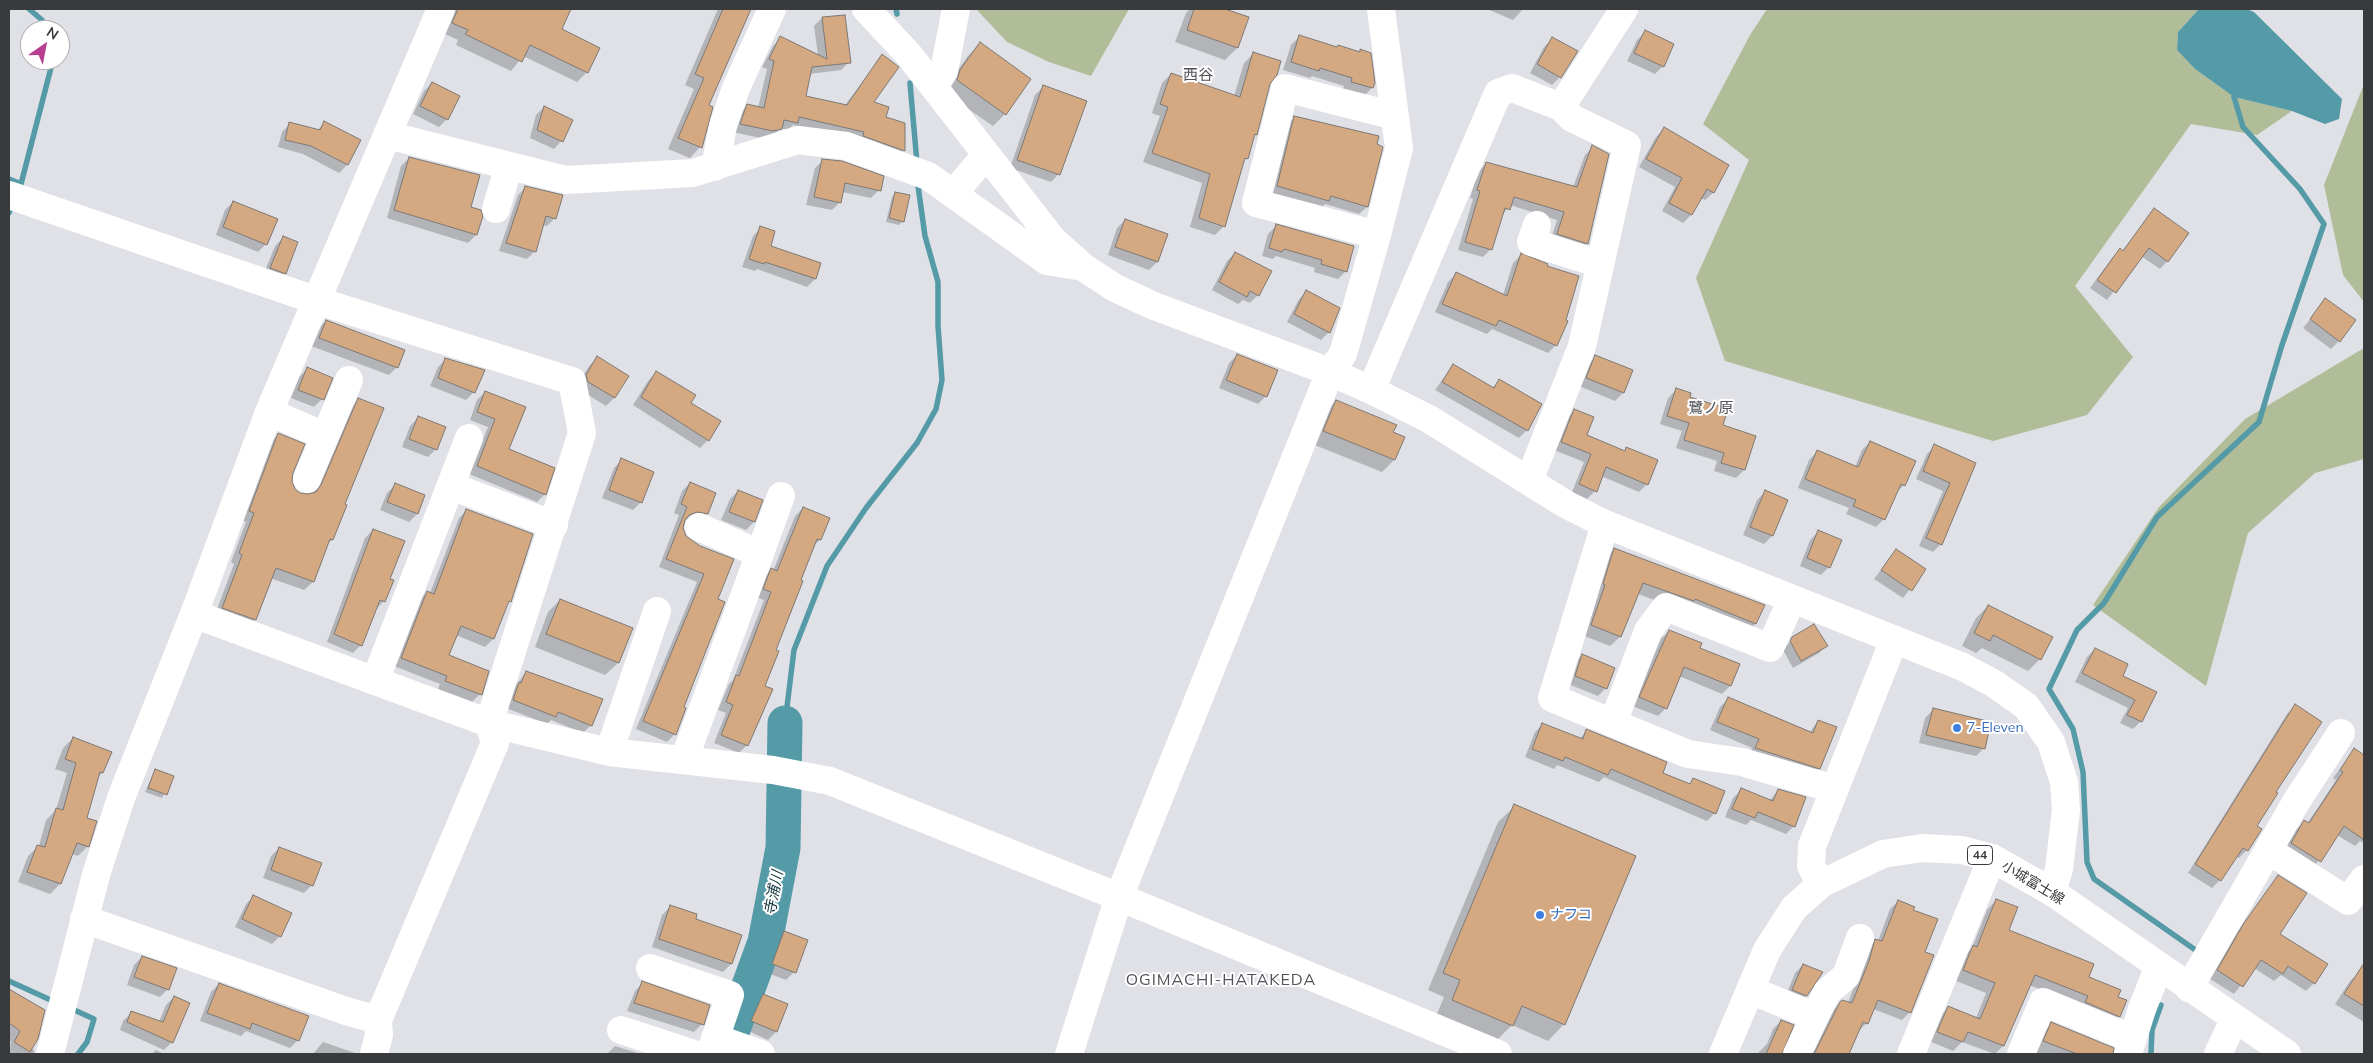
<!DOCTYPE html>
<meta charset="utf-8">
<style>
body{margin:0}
#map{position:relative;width:2373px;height:1063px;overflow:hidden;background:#e0e1e7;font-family:Mulish,sans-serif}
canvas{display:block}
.frame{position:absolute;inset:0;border:10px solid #393a3c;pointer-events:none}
.north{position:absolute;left:20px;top:20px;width:50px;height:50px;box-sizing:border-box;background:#fff;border:1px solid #b0b0b1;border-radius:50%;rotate:33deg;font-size:14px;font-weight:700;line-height:20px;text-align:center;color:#393a3c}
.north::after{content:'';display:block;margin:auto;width:18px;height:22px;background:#b83e91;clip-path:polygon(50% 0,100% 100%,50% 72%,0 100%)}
</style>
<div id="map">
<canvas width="2373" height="1063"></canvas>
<div class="frame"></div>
<div class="north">N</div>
</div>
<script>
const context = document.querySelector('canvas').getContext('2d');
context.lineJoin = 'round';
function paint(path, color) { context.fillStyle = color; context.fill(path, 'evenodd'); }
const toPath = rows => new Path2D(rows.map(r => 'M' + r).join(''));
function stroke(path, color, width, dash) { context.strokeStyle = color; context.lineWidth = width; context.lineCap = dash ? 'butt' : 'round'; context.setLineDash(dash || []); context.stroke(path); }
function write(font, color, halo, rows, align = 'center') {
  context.font = font + ' Mulish,"Noto Sans JP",sans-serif'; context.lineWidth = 4; context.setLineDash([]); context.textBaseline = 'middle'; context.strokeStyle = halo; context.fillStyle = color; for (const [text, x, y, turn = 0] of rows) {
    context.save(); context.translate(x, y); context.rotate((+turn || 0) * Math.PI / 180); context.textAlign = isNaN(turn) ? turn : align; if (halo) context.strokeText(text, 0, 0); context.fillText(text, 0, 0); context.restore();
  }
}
paint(toPath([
 [976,9,1129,9,1091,76,1049,62,1007,42],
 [1767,9,2199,9,2178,32,2177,50,2195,69,2234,97,2292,111,2257,135,2191,124,2075,286,2133,357,2087,415,1993,441,1725,361,1696,278,1749,160,1703,124,1750,35],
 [2364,84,2364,302,2343,275,2324,185],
 [2364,348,2364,459,2315,473,2248,533,2206,686,2093,605,2159,507,2245,419]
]), '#b0bd98');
paint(toPath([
 [2199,9,2247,9,2254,12,2342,99,2339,119,2325,124,2292,111,2234,97,2195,69,2177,50,2178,32]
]), '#549aa7');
paint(toPath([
 [454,9,485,9,524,28,532,9,569,9,561,30,587,72,577,82,523,56,511,71,456,45,458,40,443,33],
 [718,9,750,9,707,106,711,108,700,147,690,158,668,149,694,89,685,85],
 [1190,9,1221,9,1247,18,1237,48,1225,60,1175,42,1186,13],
 [1487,9,1523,9,1513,20],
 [822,18,849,62,841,70,809,74,804,97,845,105,882,56,872,103,904,150,896,158,856,140,793,125,788,130,781,128,773,136,765,139,733,132,739,114,747,106,758,108,767,69,762,67,773,46,781,38,818,56,814,26],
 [1645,32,1663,66,1655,74,1627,61,1637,40],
 [1299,37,1358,53,1361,51,1372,88,1364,96,1343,89,1344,86,1312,76,1310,78,1283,70,1291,45],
 [1552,39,1560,77,1552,85,1530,73,1544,47],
 [980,44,1005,114,993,126,945,93,948,83,968,56],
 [1253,54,1269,84,1256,134,1253,137,1247,158,1242,163,1224,226,1215,235,1190,227,1202,183,1143,162,1160,116,1152,113,1162,83,1171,74,1234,96,1244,63],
 [432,83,447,119,439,127,413,114,424,91],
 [1043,87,1059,174,1051,182,1010,168,1035,95],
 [544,107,561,141,554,149,530,138,536,115],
 [1295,117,1367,207,1359,214,1325,204,1320,209,1269,193,1287,125],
 [324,123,359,141,347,165,339,173,303,154,278,147,282,132,290,124,317,131],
 [1664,129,1727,165,1713,193,1705,200,1701,198,1691,215,1683,223,1662,211,1675,187,1639,167,1656,137],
 [1593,147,1587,243,1579,251,1550,242,1557,220,1510,205,1501,217,1491,249,1483,257,1458,250,1473,199,1470,198,1478,172,1486,164,1573,187,1585,155],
 [409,158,470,208,476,235,468,243,387,218,401,166],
 [823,160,879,190,871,198,842,192,840,202,832,210,806,205,815,168],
 [526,187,555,218,547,226,542,225,535,251,527,259,499,251,518,195],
 [895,193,903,221,899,225,886,222,892,197],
 [233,202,266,244,258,252,216,235,225,210],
 [2154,210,2167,261,2160,269,2141,256,2107,300,2090,288,2112,258,2120,250,2122,251],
 [1125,220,1166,235,1157,262,1149,270,1108,255,1117,228],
 [1276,226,1346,271,1338,279,1314,272,1315,268,1276,256,1273,259,1262,256,1268,234],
 [761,228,769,247,815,279,807,287,757,269,755,271,742,267,753,236],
 [283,238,285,273,277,281,263,276,275,246],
 [1235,253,1270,272,1258,295,1250,303,1243,300,1238,304,1212,290,1227,261],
 [1521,255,1556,345,1548,353,1492,329,1487,334,1435,312,1448,282,1456,274,1503,295,1513,263],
 [1307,291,1338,308,1329,332,1321,340,1287,322,1299,299],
 [2326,300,2339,341,2331,349,2303,328],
 [326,321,397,367,389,375,311,346,318,329],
 [1237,355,1266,396,1258,404,1219,388,1229,363],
 [1596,357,1631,371,1623,393,1615,401,1579,386,1588,365],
 [597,358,627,376,614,398,606,406,580,390,578,384,589,366],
 [446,359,474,392,466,400,430,386,438,367],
 [1453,365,1492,388,1500,380,1527,430,1519,438,1435,390],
 [307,369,322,399,314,407,291,398,299,377],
 [656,373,690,403,719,421,708,440,700,448,633,405,648,381],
 [1676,390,1722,426,1744,470,1736,478,1714,471,1717,461,1676,448,1682,431,1660,424,1668,398],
 [485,392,507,450,545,494,537,502,469,474,488,427,470,420,477,400],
 [359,400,343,505,332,540,326,545,313,582,304,590,270,578,255,619,246,628,214,617,234,564,231,562,246,522,241,520,269,444,278,435,291,473,290,482,294,490,300,494,313,494,350,409],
 [1336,401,1403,438,1394,460,1382,472,1312,444,1324,413],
 [1574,411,1585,436,1623,452,1627,448,1647,484,1639,492,1601,476,1595,491,1587,499,1572,492,1584,462,1554,450,1566,419],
 [418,418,436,449,428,457,402,447,410,426],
 [1870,442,1904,485,1896,493,1884,519,1876,527,1846,514,1849,508,1798,488,1809,460,1817,452,1855,467,1862,450],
 [1935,446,1975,464,1941,544,1933,552,1919,546,1943,491,1916,479,1927,454],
 [622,460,641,502,633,510,602,498,614,468],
 [690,483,707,513,699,521,688,519,684,521,682,528,685,537,699,547,717,600,675,734,667,742,636,729,697,582,659,567,679,515,674,513,682,491],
 [395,485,417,514,409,522,380,510,387,493],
 [738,491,761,500,754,522,746,530,721,520,730,499],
 [1765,492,1786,500,1772,536,1764,544,1743,535,1757,500],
 [803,508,820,540,812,547,775,650,747,745,739,753,714,743,726,713,718,710,729,684,733,680,764,600,756,597,763,578,771,570,773,571,795,516],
 [467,510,510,601,506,605,493,639,485,647,456,635,448,656,480,694,472,702,438,689,440,684,394,666,419,600,427,592,430,593,459,518],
 [373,530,388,579,384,601,376,609,361,645,353,653,327,642,365,538],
 [1818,532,1829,567,1821,575,1800,566,1810,540],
 [1614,549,1755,624,1746,633,1638,594,1620,637,1610,646,1582,635,1605,559],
 [1896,550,1925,570,1903,598,1874,579],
 [560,600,631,629,618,663,605,675,535,647,548,612],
 [1988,606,2040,659,2028,671,1982,648,1976,653,1962,646,1976,618],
 [1669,631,1698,648,1739,665,1730,686,1722,694,1679,676,1666,708,1658,716,1632,706,1661,639],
 [1793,638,1827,645,1819,653,1793,668,1783,650],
 [2095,649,2121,676,2155,693,2141,721,2133,729,2120,723,2128,708,2075,682,2087,657],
 [1582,655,1606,688,1598,696,1568,684,1574,663],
 [526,672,591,725,583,733,551,720,547,724,506,708,511,692],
 [1728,699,1809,733,1818,721,1819,768,1811,776,1748,756,1752,748,1710,730,1720,707],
 [2295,706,2275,792,2256,826,2247,850,2239,858,2236,856,2220,880,2212,888,2188,873,2287,714],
 [1933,710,1984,748,1976,756,1919,743,1925,718],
 [1543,724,1579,739,1587,731,1661,774,1688,785,1693,780,1715,813,1707,821,1604,777,1599,782,1557,765,1554,769,1525,757,1535,732],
 [73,738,102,773,97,778,86,818,88,846,78,856,71,854,60,884,50,894,18,882,28,856,39,846,46,820,56,810,67,773,55,769,63,748],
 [2354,750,2364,757,2364,843,2360,841,2355,846,2337,835,2312,869,2284,851,2296,830,2304,822,2307,824,2336,780,2333,778],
 [155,770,173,777,162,798,145,792],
 [1741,790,1769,801,1779,790,1794,826,1786,834,1751,820,1746,825,1725,817,1733,798],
 [1515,806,1564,1024,1548,1041,1512,1025,1496,1041,1436,1016,1444,997,1428,990,1498,822],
 [279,848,312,885,304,893,263,878,271,856],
 [2278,876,2278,934,2314,983,2306,991,2281,975,2274,981,2254,968,2234,994,2210,979,2237,932],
 [254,896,280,936,272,944,235,927,246,904],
 [1996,900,2008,931,2087,977,2117,998,2119,1016,2109,1025,2079,1005,2029,985,2003,1046,1995,1054,1962,1042,1953,1051,1929,1041,1939,1017,1948,1008,1976,1018,1986,993,1954,980,1964,956,1972,948,1987,910],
 [1898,901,1912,911,1923,953,1910,1012,1902,1020,1873,1009,1867,1023,1858,1031,1849,1053,1852,1054,1811,1054,1832,1011,1842,1001,1848,1003,1868,948,1875,940,1878,941,1890,909],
 [670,907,694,920,740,936,731,964,723,972,652,947,662,915],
 [784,933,794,972,786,980,765,972,776,941],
 [142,957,168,989,160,997,127,985,134,965],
 [1803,965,1806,996,1798,1004,1785,998,1795,973],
 [2360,972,2364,974,2364,1022,2335,1004,2350,981],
 [643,983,702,1024,694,1032,627,1011,635,991],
 [219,984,298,1040,290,1048,246,1031,241,1036,200,1021,211,992],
 [9,991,44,1010,31,1048,34,1050,34,1054,9,1054,11,1042,9,1040],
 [763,995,776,1032,768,1040,744,1029,755,1003],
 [174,997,172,1042,164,1050,120,1030,123,1021,131,1013,159,1022,166,1005],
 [1781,1021,1780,1054,1757,1054,1767,1044,1773,1029],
 [2052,1024,2112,1049,2110,1054,2034,1054,2044,1032],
 [323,1042,358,1054,313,1054],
 [615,1046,641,1054,607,1054],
 [156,1050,164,1054,152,1054]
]), '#0003');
stroke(toPath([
 [29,9,42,20,45,30],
 [896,9,897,14],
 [910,83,917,163],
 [9,179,21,184,20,186],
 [21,184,53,60],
 [9,213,13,204],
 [785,723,794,650,827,566,866,508,917,443,936,409,942,380,938,326,938,282,925,236,917,179],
 [2194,949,2094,879,2087,862,2083,772,2073,729,2049,689,2077,630,2104,603,2157,517,2259,422,2282,345,2324,224,2300,189,2243,127,2234,97],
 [9,981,55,1002],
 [70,1008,94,1019,87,1042,78,1054],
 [2151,1054,2152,1030,2161,1005]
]), '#549aa7', 5.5);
stroke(toPath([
 [724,1054,765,942,783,848,785,723]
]), '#549aa7', 35);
const building = toPath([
 [458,9,571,9,562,29,600,48,588,73,530,45,522,62,465,34,468,30,452,23,458,9],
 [723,9,751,9,709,105,713,107,702,148,678,138,704,78,695,74,723,9],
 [1194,9,1225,9,1249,17,1238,48,1187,30,1194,9],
 [845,15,851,63,812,67,806,96,847,105,882,54,899,67,874,102,889,107,886,117,905,123,905,151,863,136,864,132,799,117,798,123,784,120,782,129,773,131,740,124,747,104,764,108,774,61,769,59,780,36,827,59,822,17,845,15],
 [1645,30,1674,44,1664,67,1634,53,1645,30],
 [1299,35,1337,47,1338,45,1360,52,1360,49,1371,53,1375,83,1373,88,1351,82,1352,78,1320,68,1319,71,1291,62,1299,35],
 [1552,37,1578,51,1561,78,1537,64,1552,37],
 [980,42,1031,79,1006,115,957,80,960,70,980,42],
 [1253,52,1281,61,1277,75,1270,84,1257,135,1255,134,1248,159,1245,158,1225,227,1199,218,1210,174,1152,153,1168,107,1160,104,1171,73,1240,97,1253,52],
 [432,82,460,96,448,120,420,106,432,82],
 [1043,85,1087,101,1060,175,1017,160,1043,85],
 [544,106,573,120,563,142,537,130,544,106],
 [1294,116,1379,136,1377,144,1383,147,1368,207,1331,196,1329,201,1277,186,1294,116],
 [324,121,361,140,348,165,311,146,285,140,289,122,320,130,324,121],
 [1664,127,1729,165,1714,193,1707,189,1692,215,1669,203,1682,178,1646,159,1664,127],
 [1592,145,1609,154,1588,244,1557,234,1564,212,1514,197,1510,210,1505,208,1492,250,1465,242,1480,191,1477,190,1486,162,1577,187,1592,145],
 [409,157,480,175,471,207,481,210,483,216,477,235,394,210,409,157],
 [822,159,842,161,884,176,881,191,845,183,841,203,814,197,822,159],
 [525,186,563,195,556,219,546,216,536,252,506,243,525,186],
 [895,192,910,195,904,222,889,218,895,192],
 [233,201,278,219,267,245,223,227,233,201],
 [2154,208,2189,233,2168,262,2149,248,2116,293,2097,280,2120,248,2123,251,2154,208],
 [1125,219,1168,234,1158,262,1115,247,1125,219],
 [1276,224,1354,246,1347,272,1321,264,1322,260,1284,249,1282,252,1269,248,1276,224],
 [760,226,775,231,771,246,821,263,816,279,765,262,764,264,749,259,760,226],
 [283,236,298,242,286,274,270,268,283,236],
 [1235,252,1272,271,1259,296,1250,291,1247,297,1219,282,1235,252],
 [1521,253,1548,264,1547,266,1579,276,1566,320,1568,321,1557,346,1499,320,1496,326,1442,304,1456,272,1507,296,1521,253],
 [1306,290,1340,308,1330,333,1294,314,1306,290],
 [2325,298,2356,320,2340,342,2310,319,2325,298],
 [326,320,405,350,398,368,319,338,326,320],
 [1237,354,1278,370,1267,397,1226,380,1237,354],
 [1595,355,1633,370,1624,393,1586,378,1595,355],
 [597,356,629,376,615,398,588,382,586,375,597,356],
 [445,358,485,370,475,393,438,378,445,358],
 [1453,364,1494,388,1499,379,1542,404,1528,431,1442,382,1453,364],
 [307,367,333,378,324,400,298,390,307,367],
 [656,371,696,395,691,403,721,421,709,441,641,397,656,371],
 [1676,388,1691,393,1690,397,1728,409,1723,425,1756,436,1745,470,1721,463,1724,453,1684,440,1689,423,1667,416,1676,388],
 [485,391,526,407,509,449,555,468,546,495,477,466,495,419,477,412,485,391],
 [358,398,384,408,345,504,347,505,333,540,330,539,314,582,276,568,256,620,222,608,242,555,239,553,254,513,249,511,278,433,305,444,293,473,292,481,295,489,300,493,308,494,316,492,321,485,358,398],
 [1336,400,1397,425,1393,432,1405,437,1395,460,1323,431,1336,400],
 [1574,409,1594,417,1587,435,1625,451,1626,447,1658,460,1648,485,1606,467,1597,492,1579,484,1591,454,1561,442,1574,409],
 [418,416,446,427,437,450,409,439,418,416],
 [1870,441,1916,461,1905,486,1901,484,1885,520,1853,506,1856,500,1805,479,1817,450,1858,467,1870,441],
 [1934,444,1976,463,1942,545,1926,538,1950,483,1923,471,1934,444],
 [621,458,654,472,642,503,609,490,621,458],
 [690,482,716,493,708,514,697,512,689,515,685,520,683,528,686,536,700,546,734,559,718,599,725,602,684,707,686,708,676,735,643,721,704,574,666,559,687,507,681,504,690,482],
 [395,483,425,495,418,514,387,502,395,483],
 [738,490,763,500,755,522,729,512,738,490],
 [1765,490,1788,500,1773,536,1750,527,1765,490],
 [803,507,830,518,821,540,817,539,801,580,803,581,776,650,779,651,765,686,773,689,748,746,721,735,733,705,726,702,736,675,739,676,771,592,763,589,771,568,777,571,803,507],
 [466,509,533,534,511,602,509,601,494,639,461,626,449,655,489,671,482,695,445,681,447,676,401,658,427,591,434,594,466,509],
 [373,529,405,541,390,579,394,580,385,602,380,600,362,646,334,634,373,529],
 [1818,530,1842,540,1830,568,1807,558,1818,530],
 [1614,548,1765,605,1756,624,1695,599,1694,601,1643,583,1621,637,1591,625,1605,585,1603,584,1614,548],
 [1896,549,1926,569,1912,591,1881,570,1896,549],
 [560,599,633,628,619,663,546,634,560,599],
 [1988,605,2053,637,2041,660,1993,635,1990,641,1974,633,1988,605],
 [1814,624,1828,646,1801,661,1790,641,1792,637,1814,624],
 [1669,630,1702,643,1700,648,1740,664,1731,686,1684,667,1667,709,1639,697,1669,630],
 [2095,648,2128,664,2123,676,2157,692,2142,722,2127,715,2135,700,2082,673,2095,648],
 [1582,654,1615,668,1607,689,1575,676,1582,654],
 [526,671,603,699,592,726,558,712,556,717,513,700,519,682,521,683,526,671],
 [1728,697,1813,733,1818,720,1837,727,1820,769,1755,748,1759,739,1717,722,1728,697],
 [2295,704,2322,722,2276,792,2278,793,2257,826,2262,829,2248,851,2243,848,2221,881,2195,864,2295,704],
 [1933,708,1991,722,1985,749,1926,735,1933,708],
 [1542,723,1583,739,1586,729,1667,762,1663,773,1690,784,1693,778,1725,791,1716,814,1611,769,1608,775,1565,757,1563,761,1532,749,1542,723],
 [73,737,112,752,103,773,100,772,87,818,97,821,89,847,77,843,61,884,27,872,37,845,45,847,56,808,63,810,76,763,65,759,73,737],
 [2354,748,2364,755,2364,840,2344,826,2321,862,2291,843,2304,820,2309,823,2343,772,2340,770,2354,748],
 [155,769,174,776,167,795,148,788,155,769],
 [1741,788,1773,801,1778,789,1806,797,1795,827,1758,812,1755,818,1732,809,1741,788],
 [1514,804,1636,856,1565,1025,1522,1006,1513,1026,1452,1000,1460,980,1443,973,1514,804],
 [279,847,322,863,313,886,271,870,279,847],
 [2278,875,2307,893,2280,934,2328,964,2315,984,2288,966,2283,974,2261,960,2243,987,2217,970,2244,923,2278,875],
 [253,895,292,913,281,937,242,919,253,895],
 [1996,899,2018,907,2009,930,2094,964,2089,977,2121,990,2118,997,2127,1000,2120,1017,2085,1002,2088,996,2035,975,2004,1046,1968,1032,1963,1042,1937,1032,1948,1006,1980,1019,1995,983,1963,970,1973,945,1977,947,1996,899],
 [1898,900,1915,907,1913,910,1938,919,1925,952,1934,955,1911,1013,1878,1000,1868,1024,1863,1022,1849,1054,1814,1054,1840,1002,1842,1000,1852,1003,1869,961,1875,939,1882,941,1898,900],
 [670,905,697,914,696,919,742,935,732,964,659,939,670,905],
 [784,931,808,940,796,973,772,964,784,931],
 [142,956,177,968,169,990,134,977,142,956],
 [2364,963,2364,1006,2344,994,2364,963],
 [1803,964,1823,972,1807,996,1792,990,1803,964],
 [642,981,710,1005,704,1025,634,1003,642,981],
 [219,983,309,1016,299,1041,252,1023,250,1029,207,1013,219,983],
 [9,989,45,1010,38,1039,30,1052,14,1042,20,1031,9,1023,9,989],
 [763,994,788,1004,777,1032,751,1021,763,994],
 [174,996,190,1003,173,1043,127,1022,131,1011,163,1022,174,996],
 [1781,1020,1794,1025,1782,1054,1766,1054,1781,1020],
 [2051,1022,2114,1048,2113,1054,2077,1054,2043,1041,2051,1022]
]);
paint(building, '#d4a982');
stroke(building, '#7c7874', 1);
stroke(toPath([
 [866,9,909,55,1053,240,1083,267,1115,288,1154,306,1330,372,1371,390,1429,419,1567,505,1605,524,1963,667,1993,683,2026,706,2051,742,2064,782,2066,810,2059,869,2052,892],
 [934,87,944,71,956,9],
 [387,135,566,180,693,173,798,140,846,146,928,176,1047,261,1083,267],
 [715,167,723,126,736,88,772,9],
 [953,194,986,155],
 [9,195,315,300,572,381,582,433,489,723,495,743,378,1020,346,1011,84,919],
 [496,209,509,166],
 [1537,225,1531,242,1600,264],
 [1377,235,1256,203,1285,88,1395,116],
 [1371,390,1498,93,1512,88,1561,107,1624,9],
 [269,412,325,436],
 [307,479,349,380],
 [1529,481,1582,346,1627,145,1572,118,1561,107],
 [451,486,554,525],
 [1605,524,1552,698,1688,754,1742,762,1834,789],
 [699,527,760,554],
 [194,614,489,723,609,752,773,770,830,781,1119,897,1498,1054],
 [375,681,469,438],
 [1613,723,1648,631,1666,607,1770,648,1792,599],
 [609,752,657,611],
 [684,760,781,496],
 [2268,850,2348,901,2364,879],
 [1821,884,1811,866,1812,846,1894,640],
 [650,968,730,995,710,1054],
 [2189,988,2296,802,2341,733],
 [1750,990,1814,1016],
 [621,1030,694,1054],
 [715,1038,761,1054],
 [50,1054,96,875,121,798,194,614,269,412,441,9],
 [374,1054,379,1035,378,1020],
 [1069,1054,1119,897,1330,372,1343,354,1377,235,1399,148,1381,9],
 [1797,1054,1827,992,1846,976,1860,938],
 [1911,1054,1992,858],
 [2021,1054,2043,1002,2133,1039],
 [2128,1054,2142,1009,2159,966],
 [2218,1054,2234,1020]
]), '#fff', 28);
stroke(toPath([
 [1723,1054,1767,950,1794,908,1821,884,1883,854,1922,848,1962,850,1992,858,2052,892,2287,1054]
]), '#fff', 28);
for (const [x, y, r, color] of [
 [1957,728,5,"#3f7fe0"],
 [1540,915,5,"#3f7fe0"]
]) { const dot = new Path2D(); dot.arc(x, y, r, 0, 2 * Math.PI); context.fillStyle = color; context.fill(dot); stroke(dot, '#fff', 2); }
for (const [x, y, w] of [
 [1980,855,25]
]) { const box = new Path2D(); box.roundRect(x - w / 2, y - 9.5, w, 19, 4); context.fillStyle = '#fff'; context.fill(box); stroke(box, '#393a3c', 1); }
write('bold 12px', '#393a3c', null, [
 ["44",1980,855]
]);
write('14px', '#366cbe', '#fff', [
 ["7-Eleven",1967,728],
 ["ナフコ",1550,915]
], 'left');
write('14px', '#393a3c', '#fff', [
 ["小城富士線",2033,883,31]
]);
write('15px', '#525358', '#fff', [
 ["西谷",1198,75],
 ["鷺ノ原",1711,408]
]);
write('italic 15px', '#13363c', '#fff', [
 ["寺浦川",774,893,-79]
]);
context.letterSpacing = '1px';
write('16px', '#525358', '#fff', [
 ["OGIMACHI-HATAKEDA",1221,980]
]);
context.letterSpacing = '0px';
</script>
